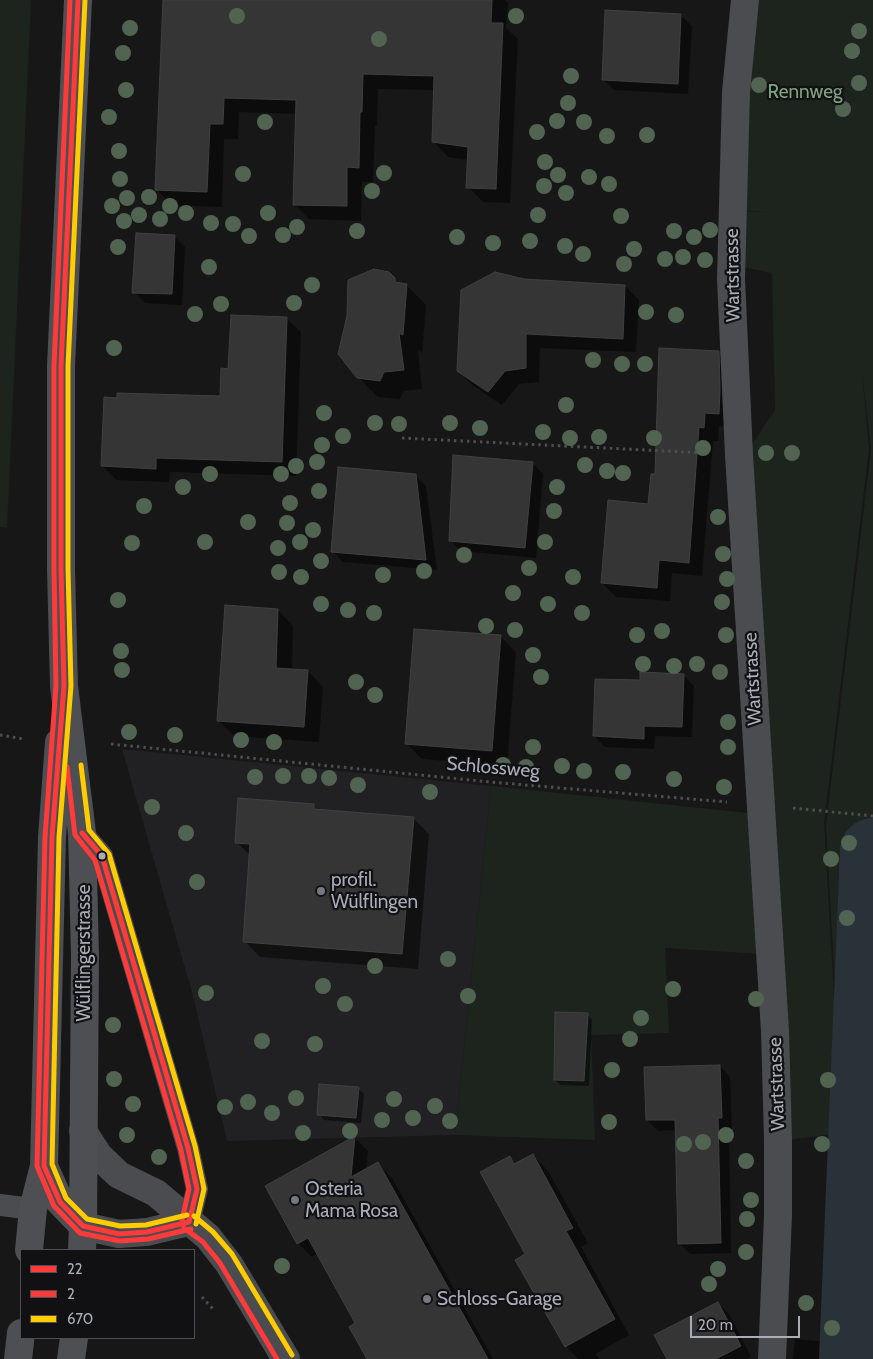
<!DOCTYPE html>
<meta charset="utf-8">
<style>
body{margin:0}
#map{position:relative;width:873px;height:1359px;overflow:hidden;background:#171717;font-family:Cabin,sans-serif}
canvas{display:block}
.legend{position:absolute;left:20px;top:1249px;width:175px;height:90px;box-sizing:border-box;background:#111113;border:1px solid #4d4f55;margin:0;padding:6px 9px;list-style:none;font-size:15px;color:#a8adb8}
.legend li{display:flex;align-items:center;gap:10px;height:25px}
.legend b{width:25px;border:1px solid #4d4f55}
.scale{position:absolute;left:690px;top:1316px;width:110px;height:22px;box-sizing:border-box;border:2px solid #a8adb8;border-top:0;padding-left:6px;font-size:15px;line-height:18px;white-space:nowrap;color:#a8adb8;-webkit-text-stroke:4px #111113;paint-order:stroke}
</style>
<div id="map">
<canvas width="873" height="1359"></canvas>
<ul class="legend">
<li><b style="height:6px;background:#ff3a3a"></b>22</li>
<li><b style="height:6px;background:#ff3a3a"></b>2</li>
<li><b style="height:6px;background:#fc0"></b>670</li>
</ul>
<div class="scale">20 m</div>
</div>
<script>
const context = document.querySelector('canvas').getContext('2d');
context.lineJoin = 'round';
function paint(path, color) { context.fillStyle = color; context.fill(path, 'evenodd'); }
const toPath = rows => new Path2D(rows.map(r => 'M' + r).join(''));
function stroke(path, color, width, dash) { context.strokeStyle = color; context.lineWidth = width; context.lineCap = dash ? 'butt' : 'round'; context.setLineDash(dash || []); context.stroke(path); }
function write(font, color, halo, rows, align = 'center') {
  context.font = font + ' Cabin,sans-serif'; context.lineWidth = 4.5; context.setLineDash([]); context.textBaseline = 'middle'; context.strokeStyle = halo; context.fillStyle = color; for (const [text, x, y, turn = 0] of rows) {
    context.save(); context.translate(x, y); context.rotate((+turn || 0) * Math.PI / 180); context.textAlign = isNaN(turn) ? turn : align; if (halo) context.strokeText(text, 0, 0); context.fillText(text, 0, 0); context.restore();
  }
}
paint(toPath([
 [122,749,491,786,455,1135,227,1141,193,996]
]), '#212123');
paint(toPath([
 [0,0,31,0,7,528,0,527],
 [745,0,873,0,873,1143,843,1132,826,825,871,450,862,372,869,449,824,823,842,1133,787,1140,749,449,775,410,772,273,743,267,744,211,772,213,733,209],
 [491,786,748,813,762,954,665,948,669,1033,591,1035,595,1140,455,1135],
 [873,1243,873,1359,871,1359]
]), '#1d241e');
paint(toPath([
 [165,0,505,0,508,2,506,28,518,39,510,203,483,202,468,187,469,160,448,157,433,141,435,90,378,89,377,126,375,126,373,182,362,182,361,221,309,219,294,204,297,114,239,112,238,139,224,139,222,207,172,205,157,190],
 [681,16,692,26,688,94,614,90,603,80],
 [174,236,185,247,182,305,145,303,134,292],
 [388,274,399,284,406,285,426,305,422,353,418,350,422,389,404,391,400,399,378,397,358,377],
 [524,280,625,286,639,300,636,352,540,348,539,382,519,384,502,405,472,385,458,371],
 [286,318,301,332,296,476,170,472,169,482,117,480,102,466,118,399,221,398,230,370],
 [718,352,732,366,733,427,719,426,718,441,713,441,702,576,672,573,670,601,616,597,602,583,649,505,657,476],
 [533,463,543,474,536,558,461,551,450,540],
 [415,475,426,486,437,570,343,562,332,551],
 [278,610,293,626,292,670,308,671,323,687,319,742,234,736,218,720],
 [500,636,516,652,507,766,422,759,406,743],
 [683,675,694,686,692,737,655,736,654,749,605,747,594,736,641,682],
 [313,806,318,811,413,818,429,834,418,969,260,957,244,941,251,856,236,842],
 [587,1014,592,1020,589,1086,560,1085,555,1080],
 [720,1066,730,1077,732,1129,729,1129,731,1253,690,1254,679,1243,676,1130,658,1131,647,1120],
 [358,1088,364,1094,361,1123,324,1120,319,1114],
 [355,1138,368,1151,366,1170,378,1164,392,1178,493,1359,368,1359,357,1323,318,1253,312,1257,298,1243],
 [533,1155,548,1171,588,1243,581,1247,629,1335,595,1354,600,1359,578,1359,566,1346,526,1255,509,1157,516,1164],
 [718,1303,729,1314,751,1357,747,1359,668,1359],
 [795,1339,830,1342,841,1353,840,1359,793,1359]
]), '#0007');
stroke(toPath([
 [852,1359,873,851]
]), '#2a3239', 66);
const building = toPath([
 [163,0,492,0,491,23,503,23,496,189,466,188,468,147,432,142,434,76,363,74,362,112,360,112,359,168,347,167,347,206,293,205,296,100,224,98,223,124,210,124,207,192,155,190,163,0],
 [605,10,681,14,678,84,602,80,605,10],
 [136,233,175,235,172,294,132,293,136,233],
 [374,269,389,272,395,278,395,282,407,284,403,335,399,333,404,370,384,372,380,381,357,378,338,354,347,316,348,280,374,269],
 [495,272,524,279,625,285,623,339,526,334,526,368,505,371,488,392,457,371,461,290,495,272],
 [231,315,287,317,282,462,156,458,156,469,101,466,104,397,117,398,117,393,220,396,221,368,228,369,231,315],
 [659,348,719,351,720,390,719,414,705,413,704,428,699,427,689,563,659,560,657,588,601,583,608,500,648,504,651,474,655,474,659,348],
 [453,455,533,462,525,548,449,541,453,455],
 [338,467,416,474,426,560,331,552,338,467],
 [225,605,278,609,276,668,308,670,304,727,217,721,225,605],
 [414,629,501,635,492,751,405,744,414,629],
 [640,672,684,674,682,727,644,726,644,739,593,736,595,679,640,680,640,672],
 [238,798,314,804,314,809,414,817,402,954,243,942,250,844,235,843,238,798],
 [555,1012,588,1013,584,1081,554,1080,555,1012],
 [720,1065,722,1118,718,1118,721,1243,678,1244,675,1120,646,1120,644,1067,720,1065],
 [319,1084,359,1087,356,1118,317,1115,319,1084],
 [355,1136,351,1177,378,1162,488,1359,367,1359,349,1327,355,1323,308,1238,297,1244,265,1186,355,1136],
 [533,1154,573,1228,566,1231,615,1319,565,1347,515,1260,525,1254,480,1172,510,1156,514,1164,533,1154],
 [718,1302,741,1346,716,1359,667,1359,654,1335,718,1302]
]);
paint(building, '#353536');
stroke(building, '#3f4043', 1);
stroke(toPath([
 [402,438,706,453],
 [0,735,24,739],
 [111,744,490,782,727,802],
 [793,808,873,816],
 [202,1297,213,1309]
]), '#4d4e52', 3, [2.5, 4]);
stroke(toPath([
 [82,833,102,856,188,1148,197,1189,189,1222],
 [0,1205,33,1209]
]), '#4b4c50', 22);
stroke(toPath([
 [745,0,736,92,731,279,739,455,775,1031,778,1140,778,1215,772,1359]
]), '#4b4c50', 28);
stroke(toPath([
 [83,1131,99,1156,119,1175,156,1193,208,1237,229,1264,286,1359],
 [83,1226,119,1234,147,1232,189,1222]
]), '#4b4c50', 28);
stroke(toPath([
 [78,0,61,366,61,569,64,686,82,833,85,956,83,1226,82,1250],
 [44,1166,60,1202,83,1226],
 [29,1250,33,1209,44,1166,52,837,59,742],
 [18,1359,21,1333],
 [71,1359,74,1338]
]), '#4d4f52', 28);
stroke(toPath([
 [78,0,61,366,61,569,64,686,52,837,44,1166,60,1202,83,1226,119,1234,147,1232,189,1222],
 [82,833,102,856,188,1148,197,1189,189,1222]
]), '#ff3a3a', 5);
stroke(toPath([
 [70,0,54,366,54,569,56,686,45,837,37,1166,54,1206,80,1233,120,1241,148,1239,191,1229],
 [67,767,75,835,95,860,181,1150,189,1189,182,1220],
 [184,1228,203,1242,220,1263,277,1359]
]), '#ff3a3a', 5);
stroke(toPath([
 [85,0,68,366,68,569,71,686,59,837,52,1164,66,1198,87,1219,120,1226,146,1225,187,1215],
 [81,765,89,830,109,854,195,1146,204,1189,196,1224],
 [194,1216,213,1232,232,1254,292,1355]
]), '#fc0', 5);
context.fillStyle = '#506451';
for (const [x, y] of [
 [237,16],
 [516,16],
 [130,28],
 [859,31],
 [379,39],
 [852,51],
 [123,53],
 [571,76],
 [859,83],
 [759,85],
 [126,90],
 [568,103],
 [843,109],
 [109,117],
 [557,121],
 [265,122],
 [584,122],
 [537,132],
 [647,135],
 [607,136],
 [119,151],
 [545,162],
 [384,173],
 [243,174],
 [558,175],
 [589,177],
 [120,179],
 [609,184],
 [544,186],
 [372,191],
 [566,193],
 [149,197],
 [127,198],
 [112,206],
 [170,206],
 [186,213],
 [268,213],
 [139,215],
 [538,215],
 [621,216],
 [160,219],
 [124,221],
 [211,223],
 [233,224],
 [297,227],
 [710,230],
 [357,231],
 [674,231],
 [283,235],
 [249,236],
 [457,237],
 [694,237],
 [530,241],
 [493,243],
 [565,246],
 [118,247],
 [634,249],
 [583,254],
 [683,257],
 [665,259],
 [705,260],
 [624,264],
 [209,267],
 [312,285],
 [294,303],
 [221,304],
 [646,312],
 [195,314],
 [676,315],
 [114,348],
 [593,360],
 [622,364],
 [645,364],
 [566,405],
 [324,413],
 [375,423],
 [450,423],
 [399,424],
 [480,428],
 [543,432],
 [343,436],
 [599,437],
 [570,438],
 [654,438],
 [322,445],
 [703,448],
 [766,453],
 [792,453],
 [317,462],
 [585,465],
 [296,466],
 [607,471],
 [623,473],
 [210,474],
 [281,474],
 [183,487],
 [557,487],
 [319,491],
 [290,503],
 [144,506],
 [554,511],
 [718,517],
 [248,522],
 [287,523],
 [313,530],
 [205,542],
 [300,542],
 [545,542],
 [132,543],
 [278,548],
 [723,554],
 [464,555],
 [321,561],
 [529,568],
 [424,571],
 [279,572],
 [383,575],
 [301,577],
 [573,577],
 [727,579],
 [513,593],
 [118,600],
 [722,602],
 [321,604],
 [548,604],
 [348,610],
 [374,613],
 [582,613],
 [486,626],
 [515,630],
 [662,631],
 [637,635],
 [726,635],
 [121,651],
 [533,655],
 [643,664],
 [697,664],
 [674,666],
 [122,670],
 [720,672],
 [541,677],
 [356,682],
 [375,695],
 [728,722],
 [129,732],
 [175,735],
 [241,740],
 [274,742],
 [533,747],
 [728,747],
 [503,765],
 [562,766],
 [526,767],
 [584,771],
 [623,772],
 [283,776],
 [309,776],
 [255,777],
 [329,778],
 [674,779],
 [358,785],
 [724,787],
 [430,792],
 [152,807],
 [186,833],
 [849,843],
 [831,859],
 [197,882],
 [847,918],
 [448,959],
 [375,966],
 [323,986],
 [673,989],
 [206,993],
 [468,996],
 [756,999],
 [345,1004],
 [641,1018],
 [113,1025],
 [630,1039],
 [262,1041],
 [315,1044],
 [612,1070],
 [114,1079],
 [828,1080],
 [296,1098],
 [394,1099],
 [248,1102],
 [133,1104],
 [435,1106],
 [225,1107],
 [272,1113],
 [413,1118],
 [382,1120],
 [450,1121],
 [609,1122],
 [350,1131],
 [303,1133],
 [127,1135],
 [726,1135],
 [703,1142],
 [684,1144],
 [822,1144],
 [159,1157],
 [746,1161],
 [751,1200],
 [747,1219],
 [746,1252],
 [282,1266],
 [718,1269],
 [709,1284],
 [806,1303],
 [832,1328]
]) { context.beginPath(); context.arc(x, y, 8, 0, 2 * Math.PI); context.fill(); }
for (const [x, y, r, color] of [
 [102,856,4.5,"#a8adb8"],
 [321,891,5,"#757880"],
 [295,1200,5,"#757880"],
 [427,1299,5,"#757880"]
]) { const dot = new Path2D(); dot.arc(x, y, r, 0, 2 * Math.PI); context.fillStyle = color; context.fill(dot); stroke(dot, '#111113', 2); }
write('19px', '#7fa381', '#111113', [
 ["Rennweg",805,92]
]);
write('19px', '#a8adb8', '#111113', [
 ["Wartstrasse",733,275,-91],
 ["Wartstrasse",753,679,-93],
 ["Schlossweg",493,768,5],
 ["Wülflingerstrasse",84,953,-90],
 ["Wartstrasse",777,1084,-92]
]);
write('19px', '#a8adb8', '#111113', [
 ["profil.",331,880],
 ["Wülflingen",331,902],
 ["Osteria",305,1189],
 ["Mama Rosa",305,1211],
 ["Schloss-Garage",437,1299]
], 'left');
</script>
